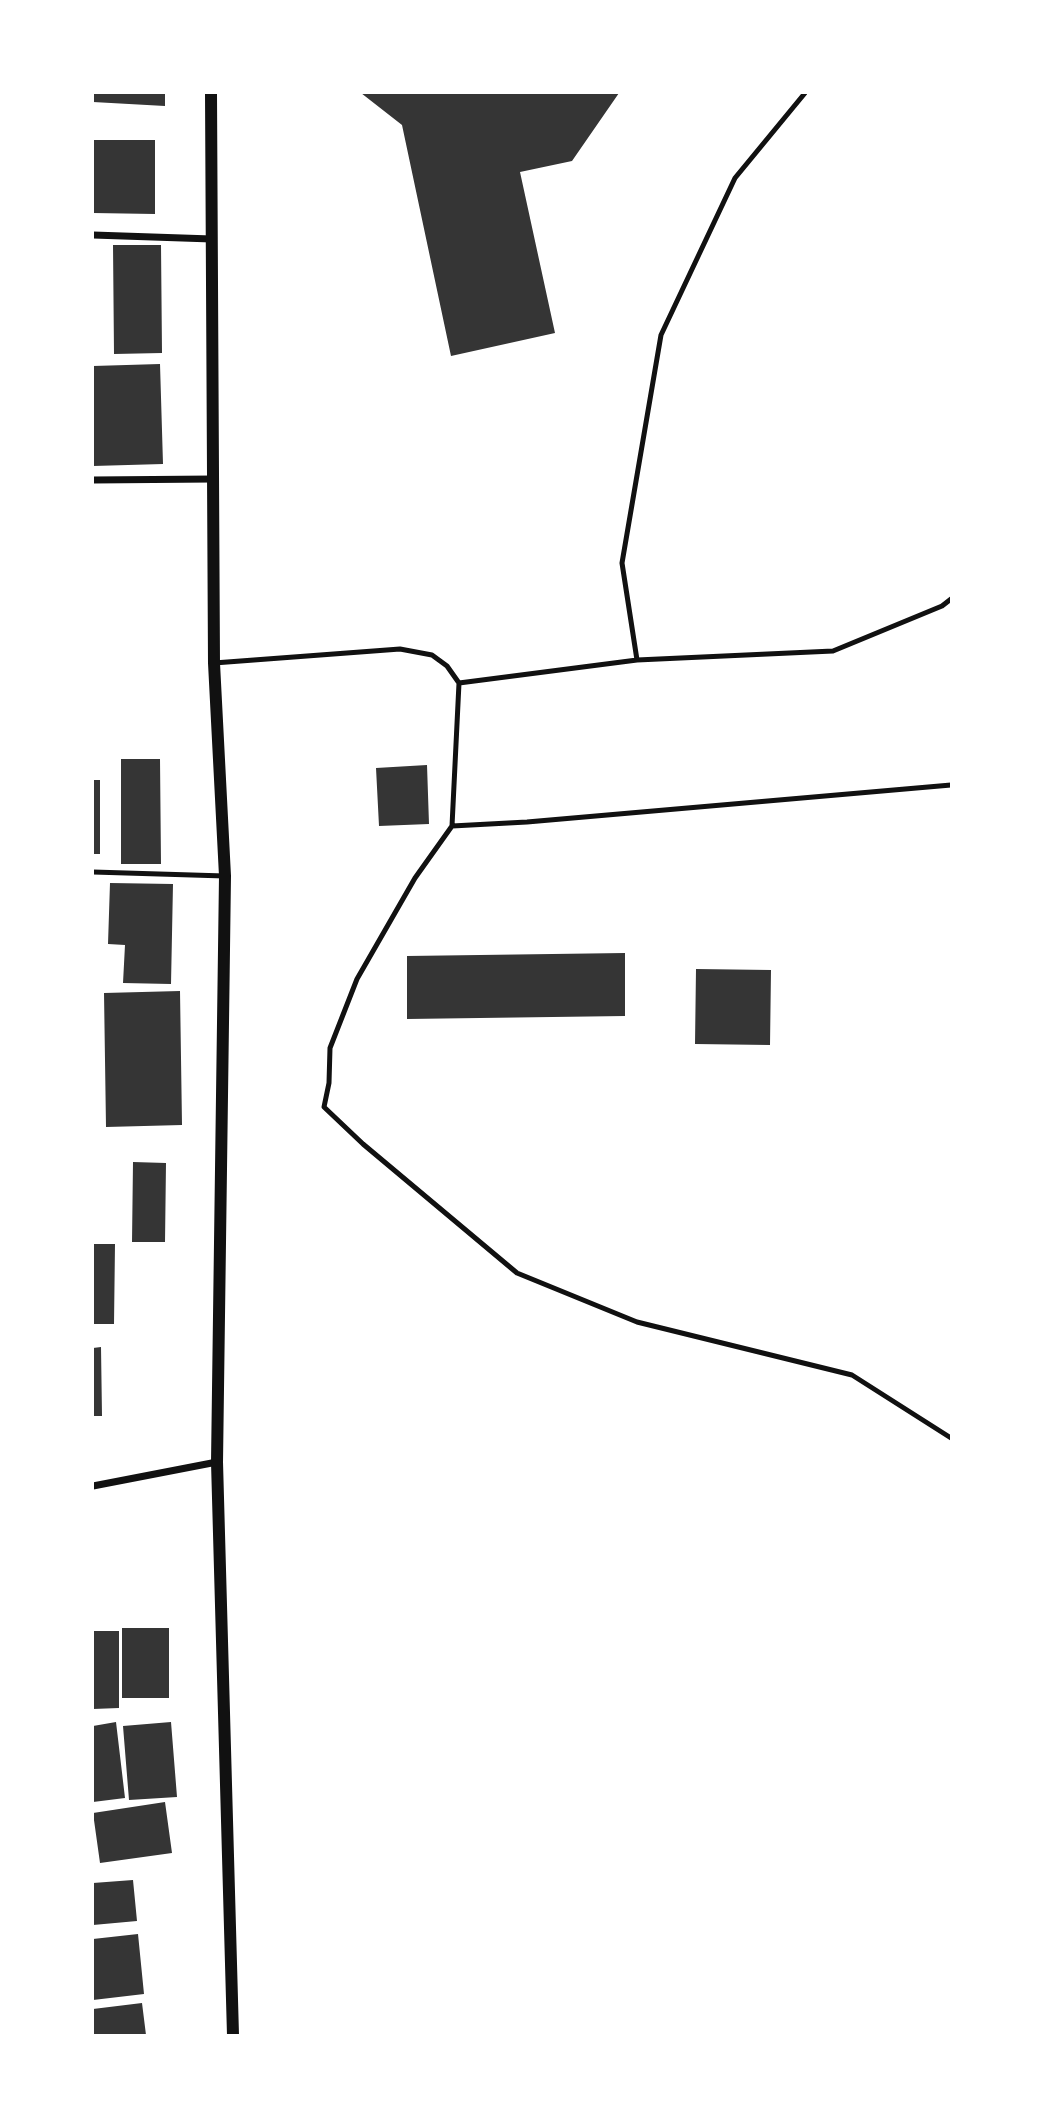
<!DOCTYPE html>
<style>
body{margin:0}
#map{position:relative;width:1044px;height:2128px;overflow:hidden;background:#fff;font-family:Poppins,sans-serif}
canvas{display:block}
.frame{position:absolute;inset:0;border:94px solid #fff;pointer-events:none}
</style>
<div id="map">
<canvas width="1044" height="2128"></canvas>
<div class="frame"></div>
</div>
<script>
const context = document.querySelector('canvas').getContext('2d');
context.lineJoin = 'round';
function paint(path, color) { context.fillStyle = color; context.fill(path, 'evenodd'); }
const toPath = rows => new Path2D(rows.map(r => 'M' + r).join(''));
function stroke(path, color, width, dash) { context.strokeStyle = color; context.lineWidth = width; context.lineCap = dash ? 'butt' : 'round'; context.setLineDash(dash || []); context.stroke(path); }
paint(toPath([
 [93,93,165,93,165,106,93,102],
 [361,93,619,93,572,161,520,172,555,333,451,356,402,125],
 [93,140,155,140,155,214,93,213],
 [113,245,161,245,162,353,114,354],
 [160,364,163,464,93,466,93,366],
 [121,759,160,759,161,864,121,864],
 [427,765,429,824,379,826,376,768],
 [93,780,100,780,100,854,93,854],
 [110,883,173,884,171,984,123,983,125,945,108,944],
 [625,953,625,1016,407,1019,407,956],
 [696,969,771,970,770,1045,695,1044],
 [180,991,182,1125,106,1127,104,993],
 [133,1162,166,1163,165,1242,132,1242],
 [93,1244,115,1244,114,1324,93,1324],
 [101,1347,102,1416,93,1416,93,1348],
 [122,1628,169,1628,169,1698,122,1698],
 [93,1631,119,1631,119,1708,93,1709],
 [116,1722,125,1798,93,1802,93,1726],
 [171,1722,177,1797,129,1800,123,1726],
 [165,1802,172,1853,100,1863,93,1813],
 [133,1880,137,1921,93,1925,93,1883],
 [138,1934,144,1994,93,2000,93,1939],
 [142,2003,146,2035,93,2035,93,2009]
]), '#353535');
stroke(toPath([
 [951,599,942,606,833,651,637,660,459,683,452,826,415,878,357,979,330,1048,329,1083,324,1107,363,1144,517,1273,637,1322,852,1375,951,1438],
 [637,660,622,563,661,335,735,178,805,93],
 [214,663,400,649,432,655,447,666,459,683],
 [452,826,527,822,951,785],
 [93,872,225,876]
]), '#111', 5);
stroke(toPath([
 [93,235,212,239],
 [93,480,213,479],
 [93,1486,217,1462]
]), '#111', 7);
stroke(toPath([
 [211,93,214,663,225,876,217,1462,233,2035]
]), '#111', 12);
</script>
